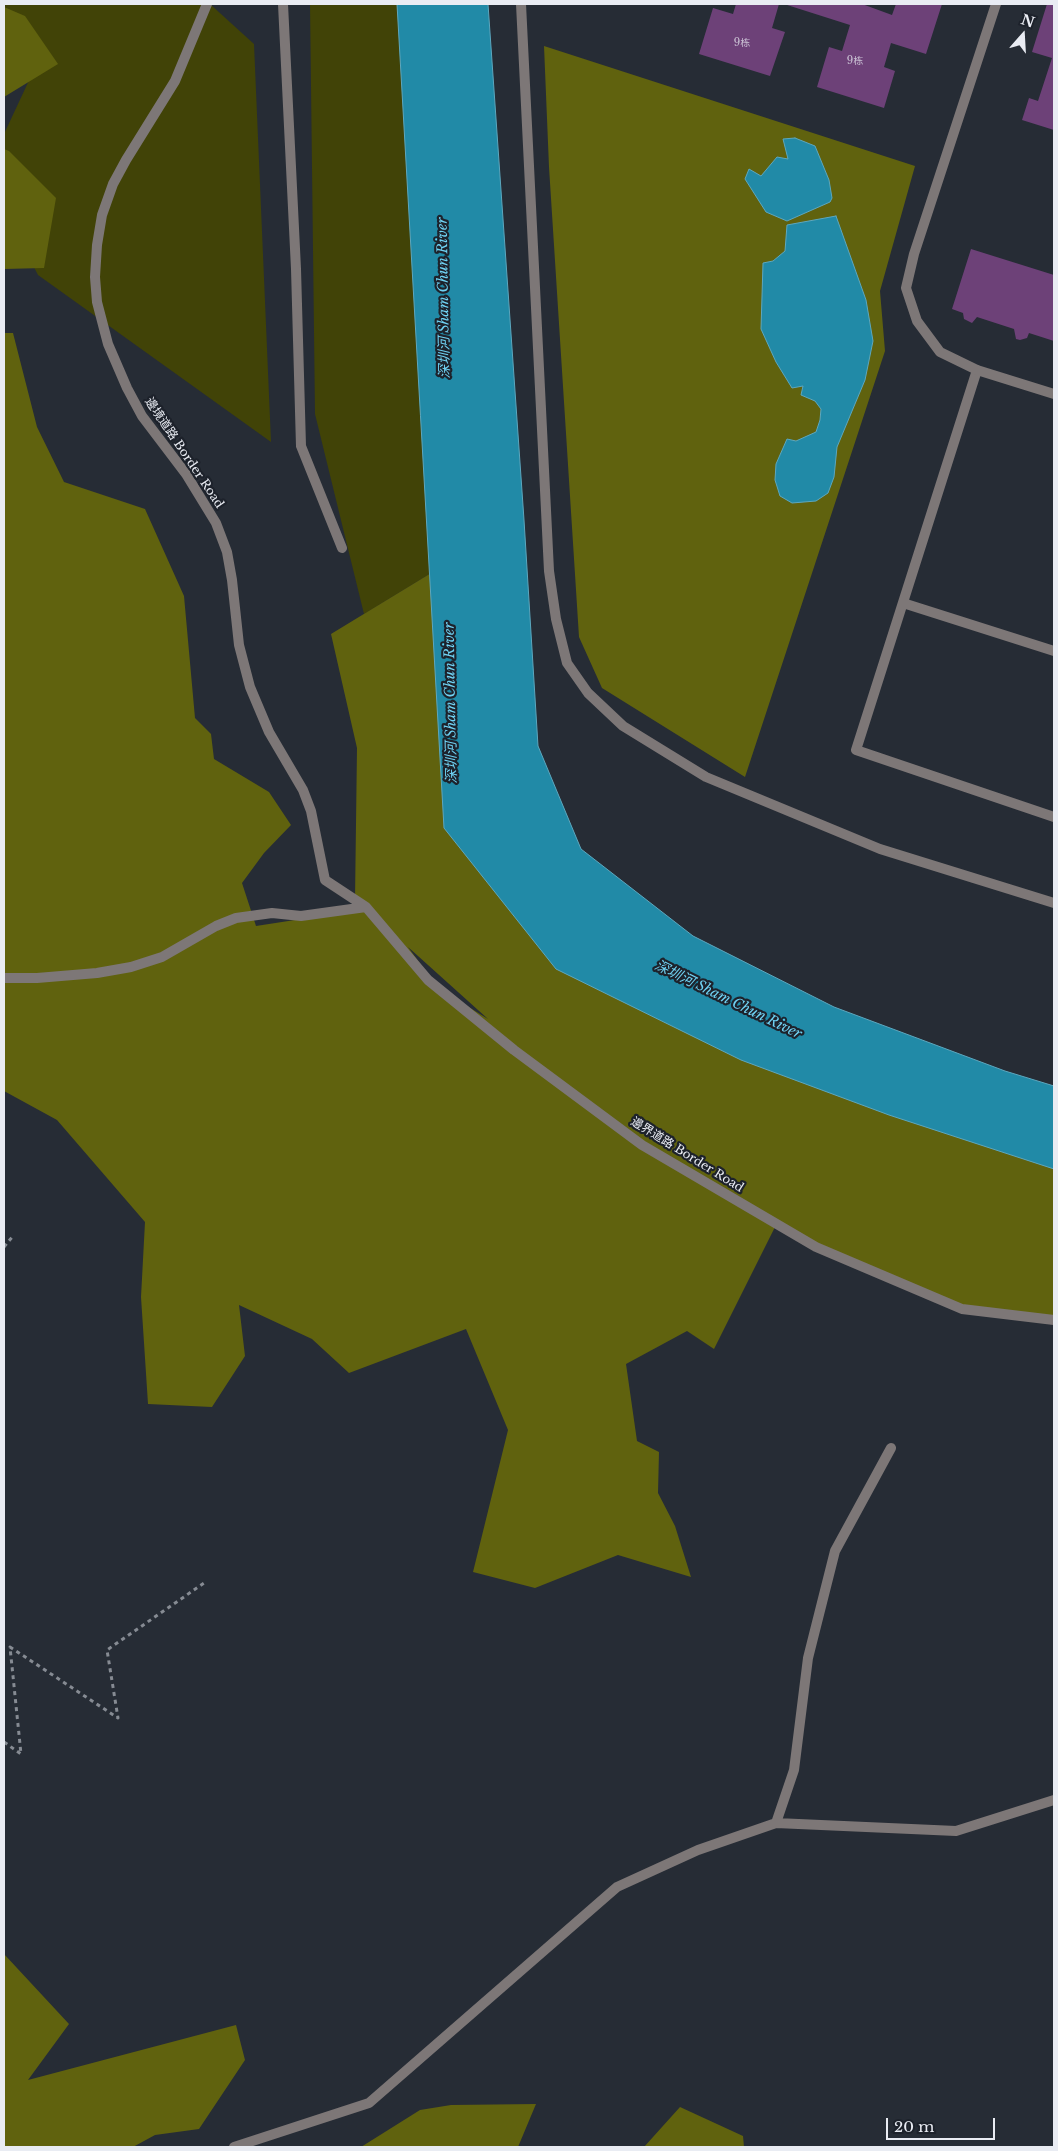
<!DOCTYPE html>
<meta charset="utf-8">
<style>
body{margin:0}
#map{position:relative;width:1058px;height:2151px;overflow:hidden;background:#262c35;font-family:"Libre Baskerville",serif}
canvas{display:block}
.frame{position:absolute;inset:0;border:5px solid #e9ecf3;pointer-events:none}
.north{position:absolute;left:998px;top:10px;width:50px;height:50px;-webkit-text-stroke:4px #1d222b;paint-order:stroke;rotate:19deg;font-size:14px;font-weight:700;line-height:20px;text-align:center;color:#e9ecf3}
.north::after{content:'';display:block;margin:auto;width:18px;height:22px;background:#e9ecf3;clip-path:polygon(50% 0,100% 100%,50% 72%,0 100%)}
.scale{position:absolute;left:886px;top:2118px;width:109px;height:22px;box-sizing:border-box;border:2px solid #e9ecf3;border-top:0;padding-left:6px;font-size:15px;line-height:18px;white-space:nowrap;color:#e9ecf3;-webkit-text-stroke:4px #1d222b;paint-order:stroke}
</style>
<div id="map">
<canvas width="1058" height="2151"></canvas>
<div class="frame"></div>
<div class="north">N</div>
<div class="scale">20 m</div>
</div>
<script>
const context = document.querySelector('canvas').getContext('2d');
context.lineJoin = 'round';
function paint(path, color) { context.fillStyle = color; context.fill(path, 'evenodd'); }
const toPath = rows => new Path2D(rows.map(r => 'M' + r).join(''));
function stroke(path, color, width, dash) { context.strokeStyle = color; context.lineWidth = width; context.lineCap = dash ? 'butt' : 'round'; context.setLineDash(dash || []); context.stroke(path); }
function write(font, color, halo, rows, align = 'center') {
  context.font = font + ' "Libre Baskerville","Noto Sans SC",serif'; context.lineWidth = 4.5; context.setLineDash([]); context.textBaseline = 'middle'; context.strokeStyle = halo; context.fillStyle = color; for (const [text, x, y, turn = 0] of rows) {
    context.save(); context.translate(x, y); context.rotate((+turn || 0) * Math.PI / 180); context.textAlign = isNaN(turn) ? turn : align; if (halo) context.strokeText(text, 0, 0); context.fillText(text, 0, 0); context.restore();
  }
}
paint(toPath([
 [4,4,210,4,254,44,271,442,38,275,4,209,4,134,32,74,4,31],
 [310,4,442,4,464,553,364,614,315,414]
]), '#414307');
paint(toPath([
 [4,7,25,16,58,64,4,97],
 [544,46,915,166,880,291,885,351,745,777,602,688,579,637,549,167],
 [4,149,9,151,56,198,44,268,4,269],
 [4,333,13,333,37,427,64,482,145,509,184,596,195,718,211,734,214,759,269,792,291,825,264,853,242,883,256,926,366,909,355,899,357,748,331,634,464,553,603,956,1054,1136,1054,1317,962,1309,803,1239,777,1223,714,1349,687,1331,626,1364,637,1441,659,1452,658,1493,675,1526,691,1577,618,1555,535,1588,473,1572,508,1430,466,1329,349,1373,312,1339,239,1305,245,1356,212,1407,148,1404,141,1297,145,1222,57,1120,4,1091],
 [408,947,488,1019,438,988],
 [4,1954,69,2024,28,2080,236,2025,245,2060,199,2129,155,2135,133,2147,4,2147],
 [536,2104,518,2147,361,2147,420,2110,451,2105],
 [680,2107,743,2136,744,2147,644,2147]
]), '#60620e');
const water = toPath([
 [397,4,488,4,524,520,538,746,581,849,693,936,834,1007,1005,1071,1054,1086,1054,1169,889,1115,741,1060,556,969,444,828,397,4],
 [795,138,815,146,829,180,832,198,830,202,787,221,766,212,745,179,749,169,761,176,777,157,788,159,783,139,795,138],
 [836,216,866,300,873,341,865,380,837,447,834,477,828,493,816,501,792,503,780,496,775,480,776,464,787,439,796,441,816,432,820,420,821,409,815,401,801,395,803,386,792,388,776,362,761,329,763,263,773,261,785,251,787,225,836,216]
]);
paint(water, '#218aa7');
stroke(water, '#5da7be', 1);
paint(toPath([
 [736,4,779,4,772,28,785,32,770,76,699,54,713,8,733,14],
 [784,4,862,4,892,15,896,4,942,4,926,54,891,43,884,67,895,71,884,108,817,87,829,47,842,51,850,25],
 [1047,4,1054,4,1054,130,1022,120,1029,98,1038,101,1052,58,1032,52],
 [971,249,1054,275,1054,341,1029,333,1027,338,1020,340,1016,339,1014,329,977,317,972,323,964,319,963,313,952,309]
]), '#6d4178');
stroke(toPath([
 [4,1247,13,1236],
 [4,1742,21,1754,10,1647,118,1718,107,1650,207,1581]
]), '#868b93', 3, [4, 4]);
stroke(toPath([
 [207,4,175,81,126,160,113,184,102,215,97,245,95,277,97,302,108,344,127,388,142,416,186,474,216,523,227,552,232,580,239,645,250,687,269,732,303,790,311,811,325,880,366,907,428,980,514,1050,642,1145,816,1247,962,1309,1054,1320],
 [283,4,296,269,301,446,342,548],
 [521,4,549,571,556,619,567,663,588,693,623,726,706,777,880,849,1054,903],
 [977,370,856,750,1054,817],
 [903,603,1054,651],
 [4,978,37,978,97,973,131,967,162,957,216,926,236,918,272,913,301,916,366,907]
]), '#7d7777', 10);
stroke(toPath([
 [996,4,914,254,906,288,917,321,940,352,977,370,1054,394],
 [776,1823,794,1770,808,1658,835,1551,891,1448],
 [234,2147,369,2103,617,1887,698,1850,776,1823,956,1831,1054,1800]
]), '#7d7777', 10);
write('10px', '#cac1d4', null, [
 ["9栋",742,43],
 ["9栋",855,61]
]);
write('12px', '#e9ecf3', '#1d222b', [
 ["邊境道路 Border Road",184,453,56],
 ["邊界道路 Border Road",687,1155,32]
]);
write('italic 14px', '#70d3f4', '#1d222b', [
 ["深圳河 Sham Chun River",444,298,-91],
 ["深圳河 Sham Chun River",451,703,-91],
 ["深圳河 Sham Chun River",728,1000,26]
]);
</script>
